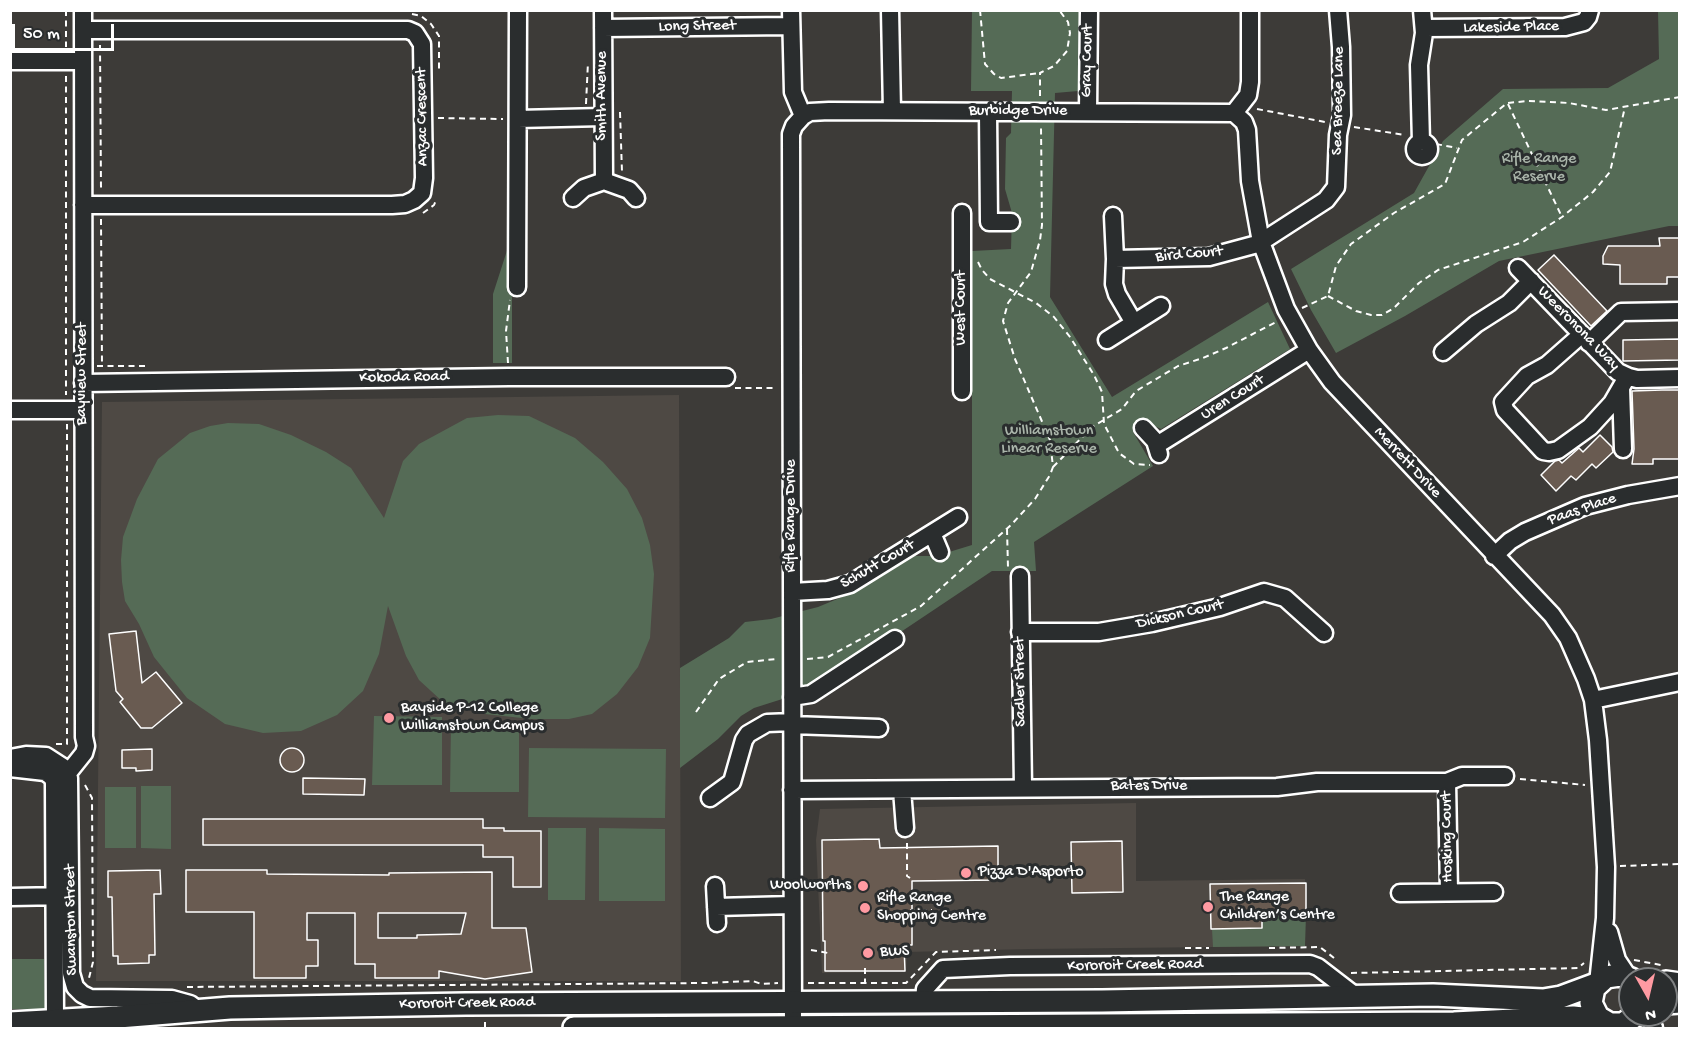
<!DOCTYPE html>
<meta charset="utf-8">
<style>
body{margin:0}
#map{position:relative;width:1690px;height:1039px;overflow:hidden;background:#3d3b38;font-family:"Gochi Hand",sans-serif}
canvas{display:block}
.frame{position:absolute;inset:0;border:12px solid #fff;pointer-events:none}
.north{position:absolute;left:1618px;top:967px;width:60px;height:60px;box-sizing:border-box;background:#2a2d2e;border:2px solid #7f8182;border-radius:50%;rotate:172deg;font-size:16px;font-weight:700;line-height:24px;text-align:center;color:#fff}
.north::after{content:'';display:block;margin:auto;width:21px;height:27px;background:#ff9aa2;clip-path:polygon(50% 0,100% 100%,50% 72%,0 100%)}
.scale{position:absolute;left:12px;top:24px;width:102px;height:27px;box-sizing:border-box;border:3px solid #fff;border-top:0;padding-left:8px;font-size:18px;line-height:21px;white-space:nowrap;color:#fff;-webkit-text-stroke:4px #2a2d2e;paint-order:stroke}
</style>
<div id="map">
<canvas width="1690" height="1039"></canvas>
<div class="frame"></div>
<div class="north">N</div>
<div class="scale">50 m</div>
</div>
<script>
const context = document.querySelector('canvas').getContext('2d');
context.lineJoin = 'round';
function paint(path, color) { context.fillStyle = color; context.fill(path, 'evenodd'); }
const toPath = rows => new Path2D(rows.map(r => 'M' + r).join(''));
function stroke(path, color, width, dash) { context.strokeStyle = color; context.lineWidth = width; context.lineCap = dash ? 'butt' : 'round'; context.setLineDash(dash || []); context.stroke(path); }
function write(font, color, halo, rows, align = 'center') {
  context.font = font + ' "Gochi Hand",sans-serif'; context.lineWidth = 6; context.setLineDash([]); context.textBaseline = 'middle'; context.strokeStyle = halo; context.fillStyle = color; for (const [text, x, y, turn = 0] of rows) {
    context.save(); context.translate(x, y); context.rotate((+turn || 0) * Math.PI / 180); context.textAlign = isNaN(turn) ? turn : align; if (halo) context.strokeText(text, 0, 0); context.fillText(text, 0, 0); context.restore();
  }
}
paint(toPath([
 [679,395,681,981,96,981,102,402],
 [1136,803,1136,881,1305,879,1305,946,1030,949,907,952,906,972,822,973,816,840,820,809]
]), '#4e4944');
paint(toPath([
 [972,11,1079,11,1078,91,1055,93,1050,297,1112,397,1268,302,1290,349,1161,429,1148,423,1133,432,1153,466,1034,542,1036,571,992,571,817,688,754,708,741,716,718,739,680,768,680,668,729,638,745,622,771,619,818,607,859,590,915,556,936,556,972,545,972,251,1011,249,1012,213,1005,189,1006,138,1011,133,1012,91,971,91],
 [1658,11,1679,11,1679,226,1669,226,1499,261,1405,316,1336,353,1311,310,1291,269,1414,193,1443,141,1503,89,1608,88,1659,59],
 [512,235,512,363,493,363,493,294],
 [498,415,529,416,575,438,603,462,627,489,642,518,650,545,654,574,650,638,638,667,617,694,592,714,569,719,531,719,485,714,443,702,419,680,406,656,388,606,379,654,363,691,337,715,301,731,263,733,225,724,187,698,154,657,139,624,125,601,122,582,121,560,123,537,137,499,158,459,190,433,210,426,228,423,259,424,291,435,326,452,351,468,384,518,403,461,419,444,467,418],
 [374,716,442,717,442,785,372,785],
 [451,723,519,724,519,792,450,792],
 [529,748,666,749,665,818,528,817],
 [141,786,171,786,171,849,141,848],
 [105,787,136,787,136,848,105,848],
 [548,828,586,828,585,900,548,900],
 [599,828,665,829,665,901,599,901],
 [1262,915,1306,915,1305,946,1213,947,1212,929,1261,928],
 [10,959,44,959,45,1009,11,1009]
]), '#556b56');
const building = toPath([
 [1659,238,1680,238,1680,277,1667,277,1667,284,1620,284,1620,265,1603,264,1603,256,1608,246,1660,246,1659,238],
 [1554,255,1607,311,1591,326,1538,270,1554,255],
 [1680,339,1680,360,1623,361,1623,340,1680,339],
 [1662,390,1680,390,1680,459,1653,459,1653,464,1632,464,1634,449,1632,391,1662,390],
 [1600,435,1612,447,1613,452,1596,468,1592,464,1576,480,1571,476,1556,491,1541,475,1555,461,1559,460,1562,463,1579,448,1583,452,1600,435],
 [136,631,142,683,156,672,182,703,152,728,141,728,120,702,123,699,116,691,109,634,136,631],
 '280 760a12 12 0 1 1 24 0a12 12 0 1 1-24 0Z',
 [152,749,152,770,136,771,136,768,122,768,122,750,152,749],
 [303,778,365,779,364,795,303,794,303,778],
 [203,819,483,819,483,828,504,828,504,831,541,831,541,887,513,887,513,857,483,857,483,845,203,845,203,819],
 [879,839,880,848,998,846,998,880,912,881,912,945,904,945,905,971,825,971,825,941,823,941,822,840,879,839],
 [1122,841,1123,892,1072,893,1071,842,1122,841],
 [160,870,161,894,154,894,155,955,149,955,149,963,118,964,118,956,113,956,112,897,108,897,108,871,160,870],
 [186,870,267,870,267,874,389,875,389,873,492,872,492,928,526,928,532,972,485,979,439,971,439,978,375,978,375,964,355,964,355,913,307,913,307,940,318,940,318,966,306,966,306,978,254,978,254,912,186,912,186,870],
 [378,913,466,913,461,934,417,935,417,938,378,938,378,913],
 [1306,883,1306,915,1262,915,1262,928,1211,929,1210,884,1306,883]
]);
paint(building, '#695b51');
stroke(building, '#fff', 1.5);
const minor = toPath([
 [603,10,604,181],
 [791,10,793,92,803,116,794,126,791,134,793,1027],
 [890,10,892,111],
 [1250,10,1250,82,1248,95,1234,113,1244,122,1247,130,1250,181,1261,242,1286,309,1309,350,1332,382,1552,615,1568,638,1586,679,1593,700,1598,740,1606,867,1605,918,1598,983],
 [603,28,790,26],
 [1424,28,1565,27,1584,22,1588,17,1590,10],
 [83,30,408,30,415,33,422,44,424,178,422,193,414,200,405,204,392,205,83,205],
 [10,61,82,61],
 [988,112,989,222,1011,222],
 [1088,112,1089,10],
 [803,116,810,112,829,111,1234,113],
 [518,119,603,117],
 '1415 149a7 7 0 1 1 14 0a7 7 0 1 1-14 0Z',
 [1421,142,1419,65,1424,33,1422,10],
 [573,198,584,188,604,181,629,190,636,198],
 [962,213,962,391],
 [1113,216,1115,259,1114,284,1117,294,1134,323],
 [1261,242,1326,200,1336,187,1338,135,1342,115,1341,47,1338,10],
 [1115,259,1209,257,1261,243],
 [1518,268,1618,372,1629,377,1637,379,1680,378],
 [517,287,518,10],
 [1581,335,1547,365,1527,376,1503,402,1505,410,1543,451,1549,452,1558,450,1590,427,1612,403,1627,377],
 [1107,340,1161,306],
 [1589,343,1621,312,1680,311],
 [1443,352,1476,324,1509,303,1531,281],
 [83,383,509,377,726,377],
 [1621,388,1623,449],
 [10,410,83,410],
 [1143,428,1155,441,1159,454],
 [1157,445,1309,350],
 [932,533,940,552],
 [1494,556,1510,541,1525,532,1585,506,1628,495,1680,486],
 [1020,576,1023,788],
 [792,592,828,590,850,584,958,517],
 [1020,632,1099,632,1152,623,1220,607,1264,592,1285,598,1324,633],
 [792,697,811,694,895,639],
 [1593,700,1680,682],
 [792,725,879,728],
 [10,758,26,755,46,756,63,767,69,778,71,973,75,987,82,994,90,998,172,999,190,1004,198,1010],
 [10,768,45,772,52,777,54,782,55,1021],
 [68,773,84,753,86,746,84,737,83,10],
 [1447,782,1449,892],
 [792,790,1277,787,1317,782,1447,782,1462,776,1505,776],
 [902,790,905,828],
 [710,798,732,782,744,740,748,734,767,723,792,722],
 [715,886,717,923],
 [1400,893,1494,892],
 [10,897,64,896],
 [716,907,792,905],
 [1609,932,1617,960,1629,978],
 [924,1001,925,989,943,969,1010,966,1310,964,1318,967,1357,997],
 [1653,1028,1654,1028]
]);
const major = toPath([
 [1631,979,1620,975,1606,977,1594,988,1591,1003,1598,1017,1610,1024,1623,1024,1636,1015],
 [1666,982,1680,984],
 [1666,1003,1680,1002],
 [10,1023,118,1017,230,1008,466,1004,1102,1001,1433,995,1543,1000,1561,997,1596,984],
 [574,1028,1454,1023,1573,1017,1601,1020]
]);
stroke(minor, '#fff', 21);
stroke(major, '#fff', 26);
stroke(toPath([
 [66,10,66,47],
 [980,10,985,64,994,74,1001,78,1039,73],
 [412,14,421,16,431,24,439,36,439,72],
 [100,45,101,189],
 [66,76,66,395],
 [1040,96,1040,73,1054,66,1067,51,1070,33,1068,22,1059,10],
 [586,104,588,62],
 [1508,104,1562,217],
 [1257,109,1325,122],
 [620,112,622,172],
 [438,118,503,119],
 [1354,127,1405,135],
 [1436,144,1457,148],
 [423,213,434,205,436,200],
 [101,219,102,366],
 [978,262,982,270,990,279,1036,303,1054,317,1070,337,1094,375,1102,392,1104,424,1119,453,1134,464,1150,465],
 [1328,296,1356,311,1371,315,1382,315,1394,308,1419,283,1438,270,1523,242,1562,217,1593,192,1610,172,1625,107],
 [1302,308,1328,296,1336,266,1351,244,1394,213,1445,184,1462,140,1507,103,1528,101,1569,103,1606,110,1680,97],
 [508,363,506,331,510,300],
 [97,366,149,366],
 [735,388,777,388],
 [1053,467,1092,427,1122,409,1136,391,1178,366,1203,358,1226,348,1276,322],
 [1007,529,1008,568],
 [807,659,828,657,921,606,1011,525,1035,499,1050,475,1053,467,1050,440,1015,359,1003,321,1008,303,1031,272,1040,240,1042,225,1041,126],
 [696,712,719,679,747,662,777,659],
 [56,744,67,744,67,424],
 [1520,779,1585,785],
 [85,785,92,798,93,962,89,978],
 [907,843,907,876,910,878],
 [1620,866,1680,864],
 [910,910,932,910],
 [1185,948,1209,948],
 [1269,948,1320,947,1334,958],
 [811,950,828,953],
 [1634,960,1661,965],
 [865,968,865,982],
 [1351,973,1578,968,1584,963],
 [808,983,906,983,936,952,996,950],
 [187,987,705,983,753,981,761,984,778,983],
 [485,1028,485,1022]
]), '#fff', 2, [6, 4.5]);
stroke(minor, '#2a2d2e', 16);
stroke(major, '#2a2d2e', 21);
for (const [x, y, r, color] of [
 [389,718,6,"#ff9aa2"],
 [966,873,6,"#ff9aa2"],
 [863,886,6,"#ff9aa2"],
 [1208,907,6,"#ff9aa2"],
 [865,908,6,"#ff9aa2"],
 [868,953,6,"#ff9aa2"]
]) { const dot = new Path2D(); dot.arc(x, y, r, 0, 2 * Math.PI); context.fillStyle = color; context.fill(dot); stroke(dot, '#2a2d2e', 2); }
write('16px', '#fff', '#2a2d2e', [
 ["Long Street",697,27,-1],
 ["Lakeside Place",1511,28,-1],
 ["Gray Court",1088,61,-89],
 ["Smith Avenue",603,96,-90],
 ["Sea Breeze Lane",1339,101,-89],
 ["Burbidge Drive",1018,112],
 ["Anzac Crescent",423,117,-91],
 ["Bird Court",1189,255,-5],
 ["West Court",962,308,-90],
 ["Weeronona Way",1578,329,46],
 ["Bayview Street",83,374,-90],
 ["Kokoda Road",404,378,-1],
 ["Uren Court",1233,398,-32],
 ["Merrett Drive",1407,463,47],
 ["Paas Place",1582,510,-19],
 ["Rifle Range Drive",792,516,-90],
 ["Schutt Court",878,565,-30],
 ["Dickson Court",1180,615,-13],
 ["Sadler Street",1021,682,-91],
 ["Bates Drive",1149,787],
 ["Hosking Court",1448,837,-91],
 ["Swanston Street",72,920,-91],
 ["Kororoit Creek Road",1135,966,-1],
 ["Kororoit Creek Road",467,1004,-1]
]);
write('16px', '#aab5aa', '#2a2d2e', [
 ["Rifle Range",1539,160],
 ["Reserve",1539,178],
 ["Williamstown",1049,432],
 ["Linear Reserve",1049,450]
]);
write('16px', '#fff', '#2a2d2e', [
 ["Bayside P-12 College",401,709],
 ["Williamstown Campus",401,727],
 ["Pizza D'Asporto",978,873],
 ["Woolworths",851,886,"right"],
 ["The Range",1220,898],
 ["Children’s Centre",1220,916],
 ["Rifle Range",877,899],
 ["Shopping Centre",877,917],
 ["BWS",880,953]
], 'left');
</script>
